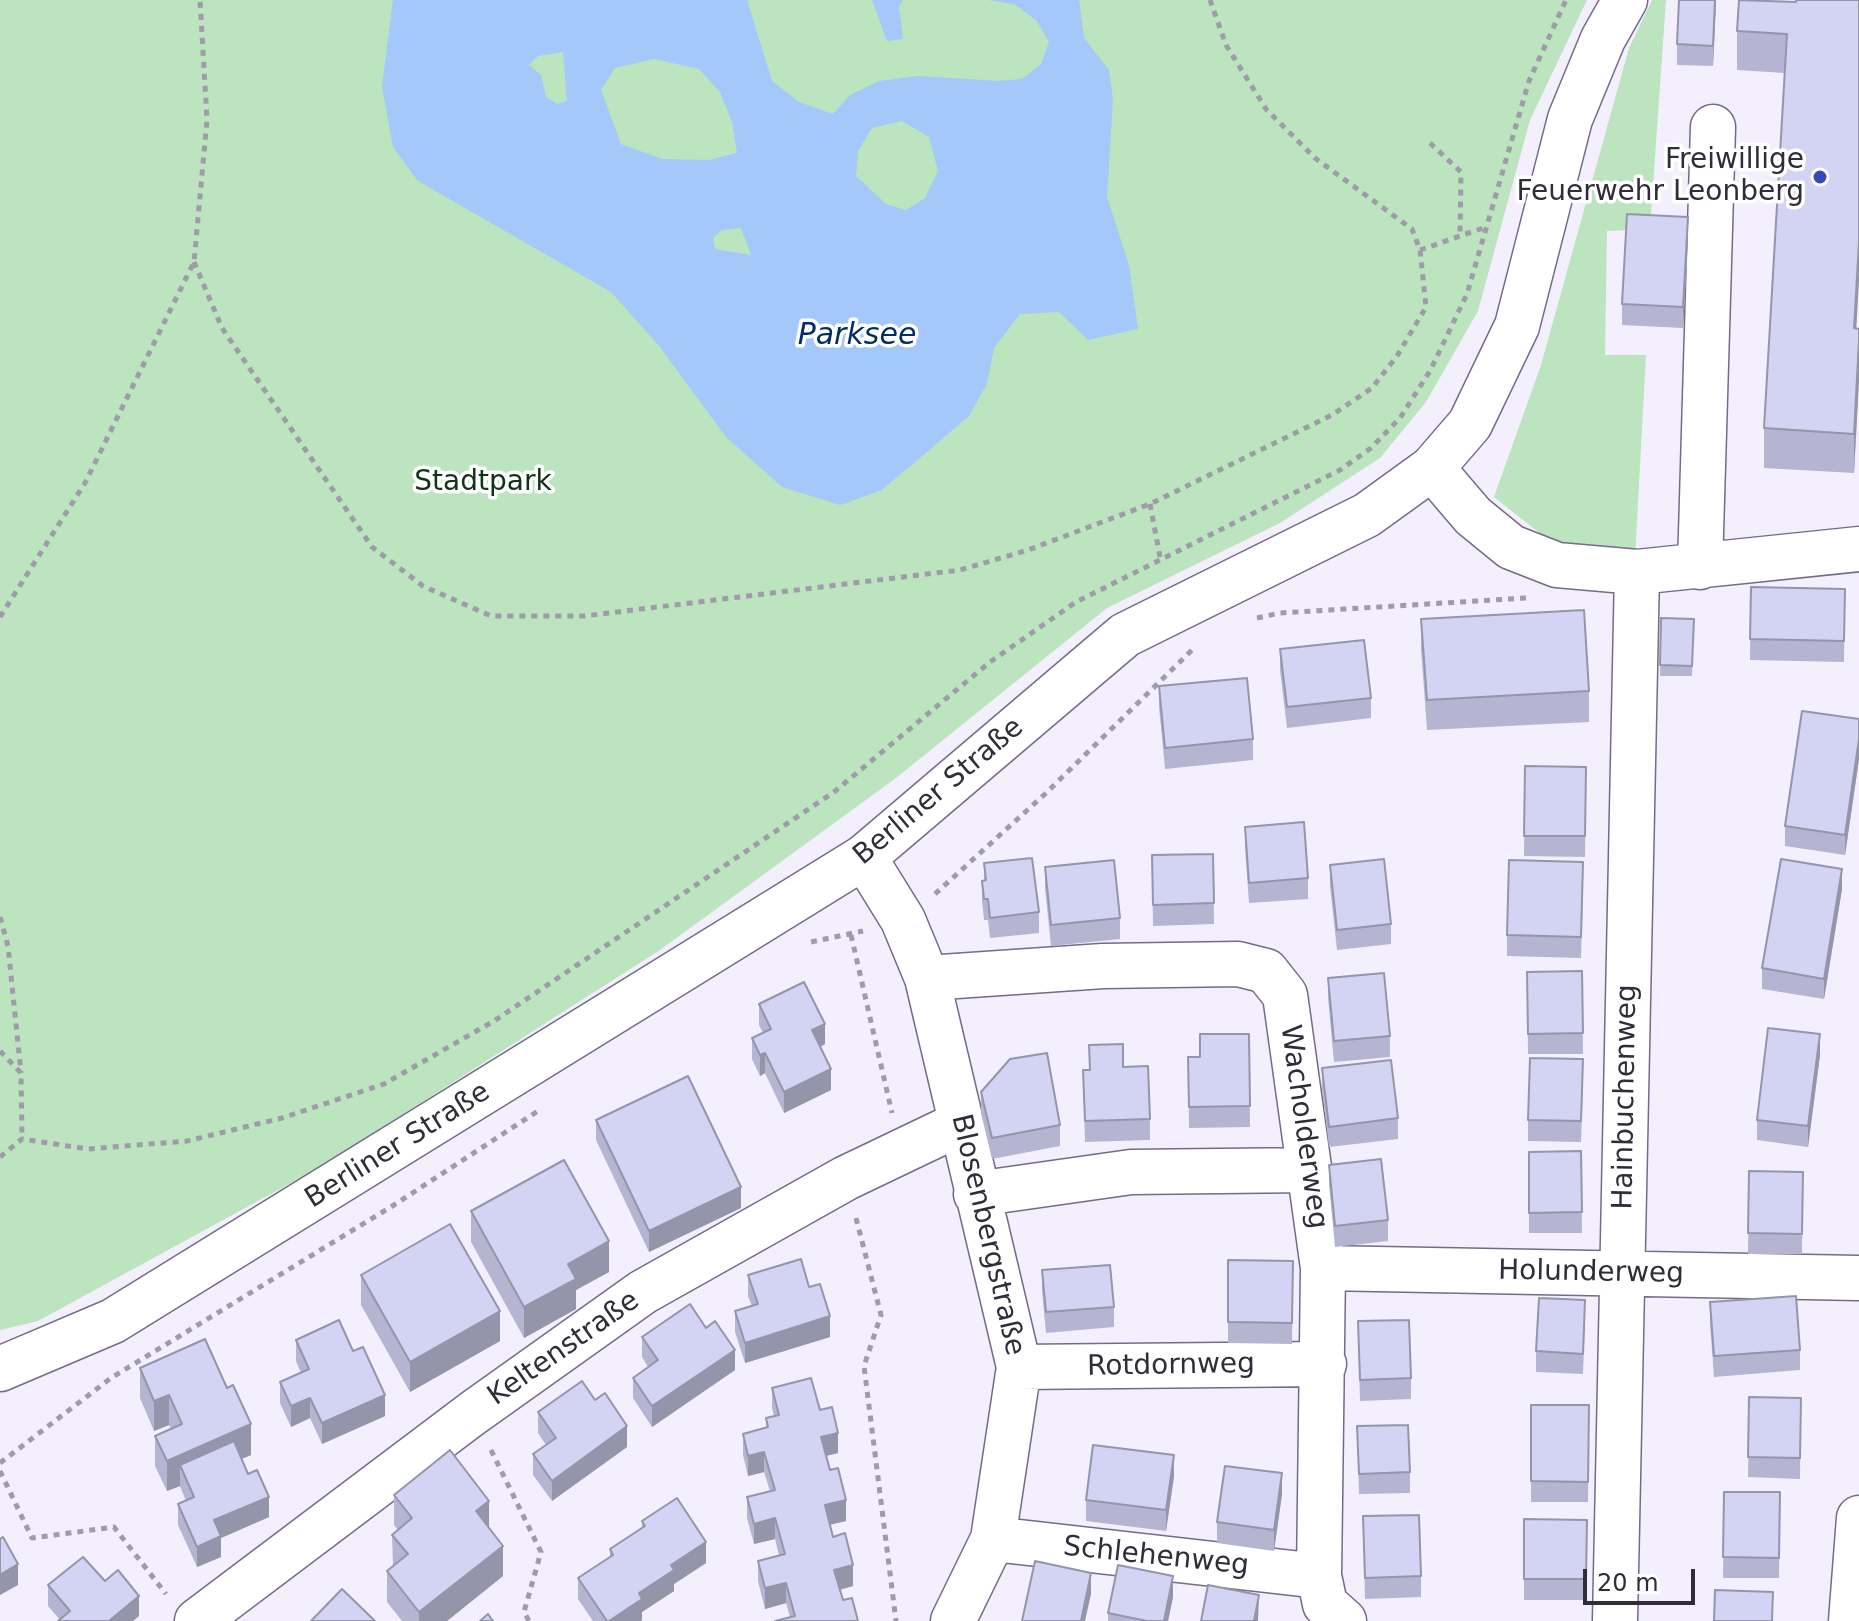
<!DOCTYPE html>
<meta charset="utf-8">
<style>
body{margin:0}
#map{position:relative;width:1859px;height:1621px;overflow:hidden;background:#f3effd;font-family:"DejaVu Sans",sans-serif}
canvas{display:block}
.scale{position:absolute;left:1583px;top:1569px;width:112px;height:36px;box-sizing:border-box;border:4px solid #302c39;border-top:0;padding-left:10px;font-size:24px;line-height:28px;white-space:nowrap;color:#302c39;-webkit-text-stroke:6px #fff;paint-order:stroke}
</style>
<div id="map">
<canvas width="1859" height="1621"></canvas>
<div class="scale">20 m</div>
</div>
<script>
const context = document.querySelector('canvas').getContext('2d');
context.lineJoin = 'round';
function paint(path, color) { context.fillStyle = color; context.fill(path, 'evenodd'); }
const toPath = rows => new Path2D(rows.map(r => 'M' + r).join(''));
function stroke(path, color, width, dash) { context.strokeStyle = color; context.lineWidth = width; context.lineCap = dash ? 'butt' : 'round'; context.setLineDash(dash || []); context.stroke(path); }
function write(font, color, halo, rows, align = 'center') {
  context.font = font + ' "DejaVu Sans",sans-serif'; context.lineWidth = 7; context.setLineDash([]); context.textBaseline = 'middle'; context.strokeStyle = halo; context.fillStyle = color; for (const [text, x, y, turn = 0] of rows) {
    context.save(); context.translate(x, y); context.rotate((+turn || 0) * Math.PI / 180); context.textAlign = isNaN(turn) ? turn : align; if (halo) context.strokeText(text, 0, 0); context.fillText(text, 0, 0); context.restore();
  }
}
paint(toPath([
 [0,0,1587,0,1530,120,1478,311,1426,402,1380,458,1280,523,1107,608,896,778,660,950,322,1166,38,1321,0,1330],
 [1652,0,1666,0,1650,229,1607,231,1605,355,1646,355,1635,558,1561,550,1494,497,1541,365,1629,48]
]), '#bbe4bf');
paint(toPath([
 [393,0,747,0,772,81,799,102,833,114,850,95,879,81,918,76,999,81,1022,79,1041,64,1049,42,1037,21,1014,4,988,0,1079,0,1084,38,1109,70,1113,99,1107,197,1129,265,1138,329,1088,340,1059,312,1020,314,994,348,987,384,969,416,882,490,840,505,782,487,726,437,660,347,611,292,418,181,393,147,382,87],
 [563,52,567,101,557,104,546,97,541,75,529,65,538,56],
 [654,59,699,69,720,92,732,122,737,153,709,160,662,159,621,144,601,90,615,68],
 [902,121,929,137,938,171,925,198,906,210,886,204,856,176,858,151,872,128],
 [741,228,751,255,715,249,713,238,722,230],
 [872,0,903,0,899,7,903,39,887,41]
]), '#a4c8f9');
const minor = toPath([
 [1432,468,1473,516,1511,547,1557,565,1637,572,1859,549],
 [1700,567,1713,127],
 [864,857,903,920,927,978,1019,1367,993,1539,953,1621],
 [927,978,1103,966,1238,964,1266,971,1285,995,1323,1268,1319,1576,1325,1604,1344,1621],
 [976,1194,1131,1172,1310,1170],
 [1323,1268,1859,1278],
 [1019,1367,1324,1364],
 [993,1539,1319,1576],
 [197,1621,473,1413,643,1292,846,1178,961,1123],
 [1615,1621,1637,572],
 [1851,1621,1859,1518]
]);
const major = toPath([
 [0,1369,113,1321,864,857,1125,635,1367,515,1432,468,1470,424,1517,326,1570,119,1603,39,1625,0]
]);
stroke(minor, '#746b89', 47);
stroke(major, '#746b89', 47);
stroke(toPath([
 [1430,143,1461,172,1460,235],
 [1420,250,1486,227],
 [194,262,222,328,372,547,423,586,491,616,584,616,960,570,1028,550,1150,504,1332,415,1372,388,1397,356,1426,307,1420,250,1412,229,1315,158,1266,109,1226,45,1210,0],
 [1150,504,1161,562],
 [0,617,85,483,194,262,207,120,200,0],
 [1257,618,1280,613,1526,598],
 [935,894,1045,794,1192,650],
 [0,917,8,946,21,1073],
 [851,935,892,1113],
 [811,942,863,931],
 [0,1051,21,1073,22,1139],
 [0,1157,22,1139,88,1149,187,1141,282,1118,384,1084,494,1021,834,792,990,662,1076,602,1340,470,1371,448,1400,418,1430,371,1467,294,1529,81,1566,0],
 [856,1218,881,1315,864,1366,896,1621],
 [491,1450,541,1552,524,1612,529,1621],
 [0,1463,111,1378,394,1205,541,1109],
 [0,1471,32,1538,114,1527,166,1594]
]), '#9f9ba8', 5, [6, 6]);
stroke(minor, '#fff', 44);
stroke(major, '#fff', 44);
paint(toPath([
 [1716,0,1713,66,1677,65,1677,44],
 [1796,2,1856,329,1859,329,1859,379,1854,473,1764,468,1764,428,1785,73,1737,70,1737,31],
 [1688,238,1683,328,1622,325,1622,304],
 [1751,587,1845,589,1844,662,1750,660],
 [1661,618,1694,619,1692,676,1660,676],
 [1421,619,1589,691,1589,722,1427,730,1421,649],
 [1280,649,1371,698,1371,718,1287,728,1280,670],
 [1159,686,1253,739,1253,760,1165,769,1159,707],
 [1859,719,1859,759,1845,855,1785,846,1785,826],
 [1525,766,1586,767,1585,857,1524,856],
 [1245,827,1308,878,1308,899,1249,903,1245,847],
 [1213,854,1214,924,1153,926,1152,855],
 [984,863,1039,912,1039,933,990,938,988,920,984,920,982,901,982,881,984,880],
 [1330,865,1391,924,1391,944,1337,950,1330,886],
 [1045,867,1120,918,1120,939,1051,946,1045,888],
 [1583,883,1581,958,1507,956,1507,935],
 [1842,889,1824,999,1762,989,1762,968],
 [1582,971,1583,1054,1528,1054,1527,972],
 [1328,978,1390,1036,1390,1057,1334,1062,1328,998],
 [759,1004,825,1044,820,1047,831,1090,784,1113,765,1073,760,1076,752,1059,752,1038,763,1033,759,1025],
 [1200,1034,1249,1034,1250,1127,1189,1128,1188,1057,1200,1057],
 [1089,1045,1123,1067,1150,1119,1150,1140,1085,1142,1083,1070,1089,1070],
 [1820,1055,1808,1147,1757,1140,1757,1120],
 [1322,1068,1398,1118,1398,1139,1329,1147,1322,1089],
 [1583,1080,1581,1142,1528,1141,1528,1120],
 [981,1092,1060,1125,1060,1146,992,1159,981,1113],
 [596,1120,741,1208,649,1252,596,1140],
 [1581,1151,1582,1233,1529,1233,1529,1152],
 [1329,1165,1388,1220,1388,1241,1335,1247,1329,1185],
 [1749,1171,1803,1172,1802,1254,1748,1254],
 [471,1211,609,1272,576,1290,576,1309,524,1338,471,1242],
 [1228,1260,1293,1261,1292,1344,1228,1343],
 [1042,1270,1114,1307,1114,1327,1046,1333,1042,1291],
 [361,1275,500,1341,410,1392,361,1305],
 [748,1275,809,1287,830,1337,745,1363,735,1332,735,1311,752,1306,748,1296],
 [1710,1302,1800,1350,1800,1370,1714,1377,1710,1323],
 [1358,1321,1411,1378,1411,1399,1360,1401],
 [1585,1321,1583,1374,1536,1372,1536,1351],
 [642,1337,735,1370,652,1427,633,1398,633,1378,648,1367,642,1357],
 [296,1340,353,1351,385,1416,322,1444,310,1418,291,1427,280,1403,280,1382,301,1373,296,1361],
 [140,1368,251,1455,241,1459,269,1517,221,1538,221,1557,197,1567,178,1525,178,1504,186,1501,180,1486,167,1491,155,1466,155,1436,171,1429,169,1425,154,1431,140,1398],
 [772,1388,820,1410,838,1453,826,1456,846,1521,830,1524,833,1537,853,1586,840,1590,843,1600,790,1617,786,1603,765,1609,758,1581,758,1561,779,1555,775,1539,754,1544,747,1518,747,1497,770,1491,764,1472,748,1476,743,1455,743,1434,766,1428,766,1418,774,1416,772,1408],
 [1749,1397,1801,1398,1800,1479,1748,1477],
 [1531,1405,1589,1405,1588,1502,1531,1502],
 [538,1412,627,1447,552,1501,533,1475,533,1454,546,1445,538,1433],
 [1357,1426,1410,1472,1410,1493,1359,1494],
 [1174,1476,1166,1531,1086,1521,1086,1500],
 [1724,1492,1780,1492,1779,1578,1723,1578],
 [1282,1494,1274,1551,1217,1543,1217,1522],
 [394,1495,489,1528,503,1576,447,1621,402,1621,387,1602,387,1571,393,1566,392,1535,398,1530,394,1525],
 [1363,1516,1421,1576,1421,1597,1365,1599],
 [1524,1519,1587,1520,1586,1600,1524,1600],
 [642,1521,706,1563,674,1584,674,1591,642,1612,642,1620,641,1621,593,1621,578,1599,578,1578,610,1557,610,1549,642,1528],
 [105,1581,139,1616,133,1621,58,1621,60,1620,48,1606,48,1585],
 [1173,1597,1168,1621,1108,1621,1108,1613]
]), '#b5b5d2');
paint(toPath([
 [1715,0,1716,0,1713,66,1713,46],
 [1688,217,1688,238,1683,328,1683,307],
 [1859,242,1859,281,1854,368,1854,328],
 [1859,340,1859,379,1854,473,1854,434],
 [1859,739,1859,759,1845,855,1845,835],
 [1842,869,1842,889,1824,999,1824,979],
 [825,1024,825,1044,812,1051,812,1030],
 [1820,1034,1820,1055,1808,1147,1808,1126],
 [765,1053,765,1073,760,1076,760,1055],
 [831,1069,831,1090,784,1113,784,1092],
 [741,1187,741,1208,649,1252,649,1231],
 [609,1241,609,1272,576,1290,576,1309,524,1338,524,1307,568,1264],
 [500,1311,500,1341,410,1392,410,1362],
 [830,1316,830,1337,745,1363,745,1343],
 [735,1350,735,1370,652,1427,652,1406],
 [169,1395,169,1425,154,1431,154,1401],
 [385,1395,385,1416,322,1444,322,1423],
 [310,1398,310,1418,291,1427,291,1406],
 [251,1424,251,1455,188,1482,180,1465,180,1486,167,1491,167,1461],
 [627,1426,627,1447,552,1501,552,1481],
 [838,1433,838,1453,821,1457,821,1437],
 [764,1452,764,1472,748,1476,748,1456],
 [1174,1455,1174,1476,1166,1531,1166,1510],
 [1282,1473,1282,1494,1274,1551,1274,1530],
 [269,1497,269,1517,221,1538,221,1557,197,1567,197,1547,214,1520],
 [846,1500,846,1521,825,1526,825,1505],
 [489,1501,489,1531,476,1511],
 [775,1518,775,1539,754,1544,754,1524],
 [706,1542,706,1563,674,1584,674,1591,642,1612,642,1620,641,1621,609,1621,671,1565],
 [503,1546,503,1576,447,1621,419,1621,419,1612],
 [18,1564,18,1585,0,1595,0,1575],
 [853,1565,853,1586,834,1591,834,1570],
 [1091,1573,1091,1594,1085,1621,1081,1621],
 [1173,1576,1173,1597,1168,1621,1164,1621],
 [786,1583,786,1603,765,1609,765,1588],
 [1259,1595,1258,1621,1254,1621],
 [139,1596,139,1616,133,1621,109,1621]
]), '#9494ab');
const building = toPath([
 [1679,0,1715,0,1713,46,1677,44,1679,0],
 [1739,0,1796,2,1796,0,1859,0,1859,242,1854,328,1859,329,1859,340,1854,434,1764,428,1787,34,1737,31,1739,0],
 [1627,214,1688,217,1683,307,1622,304,1627,214],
 [1751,587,1845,589,1844,641,1750,639,1751,587],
 [1584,610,1589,691,1427,700,1421,619,1584,610],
 [1661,618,1694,619,1692,666,1660,665,1661,618],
 [1364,640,1371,698,1287,707,1280,649,1364,640],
 [1247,678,1253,739,1165,748,1159,686,1247,678],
 [1802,711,1859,719,1859,739,1845,835,1785,826,1802,711],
 [1525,766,1586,767,1585,836,1524,836,1525,766],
 [1304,822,1308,878,1249,883,1245,827,1304,822],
 [1213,854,1214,903,1153,905,1152,855,1213,854],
 [1032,858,1039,912,990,918,988,899,984,899,982,881,986,880,984,863,1032,858],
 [1384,859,1391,924,1337,930,1330,865,1384,859],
 [1781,859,1842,869,1824,979,1762,968,1781,859],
 [1114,860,1120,918,1051,925,1045,867,1114,860],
 [1509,860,1583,862,1581,937,1507,935,1509,860],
 [1582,971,1583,1033,1528,1034,1527,972,1582,971],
 [1384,973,1390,1036,1334,1041,1328,978,1384,973],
 [804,982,825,1024,812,1030,831,1069,784,1092,765,1053,760,1055,752,1038,771,1029,759,1004,804,982],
 [1768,1028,1820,1034,1808,1126,1757,1120,1768,1028],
 [1200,1034,1249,1034,1250,1106,1189,1107,1188,1057,1200,1057,1200,1034],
 [1123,1044,1123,1067,1148,1066,1150,1119,1085,1121,1083,1070,1090,1070,1089,1045,1123,1044],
 [1047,1053,1060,1125,992,1138,981,1092,1010,1059,1047,1053],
 [1530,1058,1583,1059,1581,1121,1528,1120,1530,1058],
 [1391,1060,1398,1118,1329,1127,1322,1068,1391,1060],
 [688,1076,741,1187,649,1231,596,1120,688,1076],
 [1581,1151,1582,1212,1529,1213,1529,1152,1581,1151],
 [1381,1159,1388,1220,1335,1226,1329,1165,1381,1159],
 [564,1160,609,1241,568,1264,576,1279,524,1307,471,1211,564,1160],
 [1749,1171,1803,1172,1802,1234,1748,1233,1749,1171],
 [450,1224,500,1311,410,1362,361,1275,450,1224],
 [801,1259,809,1287,820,1284,830,1316,745,1343,735,1311,758,1304,748,1275,801,1259],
 [1228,1260,1293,1261,1292,1323,1228,1322,1228,1260],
 [1110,1265,1114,1307,1046,1312,1042,1270,1110,1265],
 [1796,1296,1800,1350,1714,1356,1710,1302,1796,1296],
 [1539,1298,1585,1300,1583,1354,1536,1351,1539,1298],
 [690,1304,706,1328,715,1321,735,1350,652,1406,633,1378,658,1360,642,1337,690,1304],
 [339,1320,353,1351,363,1347,385,1395,322,1423,310,1398,291,1406,280,1382,309,1369,296,1340,339,1320],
 [1409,1320,1411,1378,1360,1380,1358,1321,1409,1320],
 [205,1339,227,1388,233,1385,251,1424,167,1461,155,1436,182,1424,169,1395,154,1401,140,1368,205,1339],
 [811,1378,820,1410,832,1407,838,1433,821,1437,830,1470,838,1468,846,1500,825,1505,833,1537,845,1533,853,1565,834,1570,843,1600,852,1598,858,1621,775,1621,795,1616,786,1583,765,1588,758,1561,785,1554,775,1518,754,1524,747,1497,775,1490,764,1452,748,1456,743,1434,768,1427,766,1418,779,1415,772,1388,811,1378],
 [582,1381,595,1400,605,1393,627,1426,552,1481,533,1454,556,1438,538,1412,582,1381],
 [1749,1397,1801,1398,1800,1458,1748,1457,1749,1397],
 [1531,1405,1589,1405,1588,1482,1531,1481,1531,1405],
 [1408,1425,1410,1472,1359,1474,1357,1426,1408,1425],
 [234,1441,248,1474,257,1470,269,1497,214,1520,221,1536,197,1547,178,1504,194,1497,180,1465,234,1441],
 [1093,1445,1174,1455,1166,1510,1086,1500,1093,1445],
 [450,1450,489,1501,476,1511,503,1546,419,1612,387,1571,408,1554,392,1535,412,1518,394,1495,450,1450],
 [1225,1466,1282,1473,1274,1530,1217,1522,1225,1466],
 [1724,1492,1780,1492,1779,1558,1723,1557,1724,1492],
 [677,1498,706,1542,671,1565,674,1570,639,1593,642,1599,609,1621,607,1621,578,1578,613,1555,610,1549,645,1526,642,1521,677,1498],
 [1419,1515,1421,1576,1365,1578,1363,1516,1419,1515],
 [1524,1519,1587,1520,1586,1579,1524,1579,1524,1519],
 [3,1537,18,1564,0,1575,0,1539,3,1537],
 [83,1557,105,1581,118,1570,139,1596,109,1621,58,1621,70,1611,48,1585,83,1557],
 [1035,1561,1091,1573,1081,1621,1022,1621,1035,1561],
 [1118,1565,1173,1576,1164,1621,1147,1621,1108,1613,1118,1565],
 [1208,1585,1259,1595,1254,1621,1201,1621,1208,1585],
 [342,1589,375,1621,311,1621,342,1589],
 [1715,1590,1773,1592,1772,1621,1714,1621,1715,1590],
 [488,1614,493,1621,480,1621,488,1614]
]);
paint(building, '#d3d3f4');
stroke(building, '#9494ab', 2);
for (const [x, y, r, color] of [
 [1820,177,8,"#3549bb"]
]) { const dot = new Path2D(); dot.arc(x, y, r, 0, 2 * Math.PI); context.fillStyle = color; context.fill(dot); stroke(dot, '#fff', 3); }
write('28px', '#302c39', '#fff', [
 ["Freiwillige",1804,161],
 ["Feuerwehr Leonberg",1804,193]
], 'right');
write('28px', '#0f3417', '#fff', [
 ["Stadtpark",483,483]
]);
write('28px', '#302c39', '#fff', [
 ["Berliner Straße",939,792,-40],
 ["Hainbuchenweg",1626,1097,-89],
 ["Wacholderweg",1303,1127,82],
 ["Berliner Straße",398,1146,-32],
 ["Blosenbergstraße",987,1235,77],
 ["Holunderweg",1591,1273,1],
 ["Keltenstraße",564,1349,-35],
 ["Rotdornweg",1171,1366,-1],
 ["Schlehenweg",1156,1557,6]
]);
write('italic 30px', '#002f68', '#fff', [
 ["Parksee",857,336]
]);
</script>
